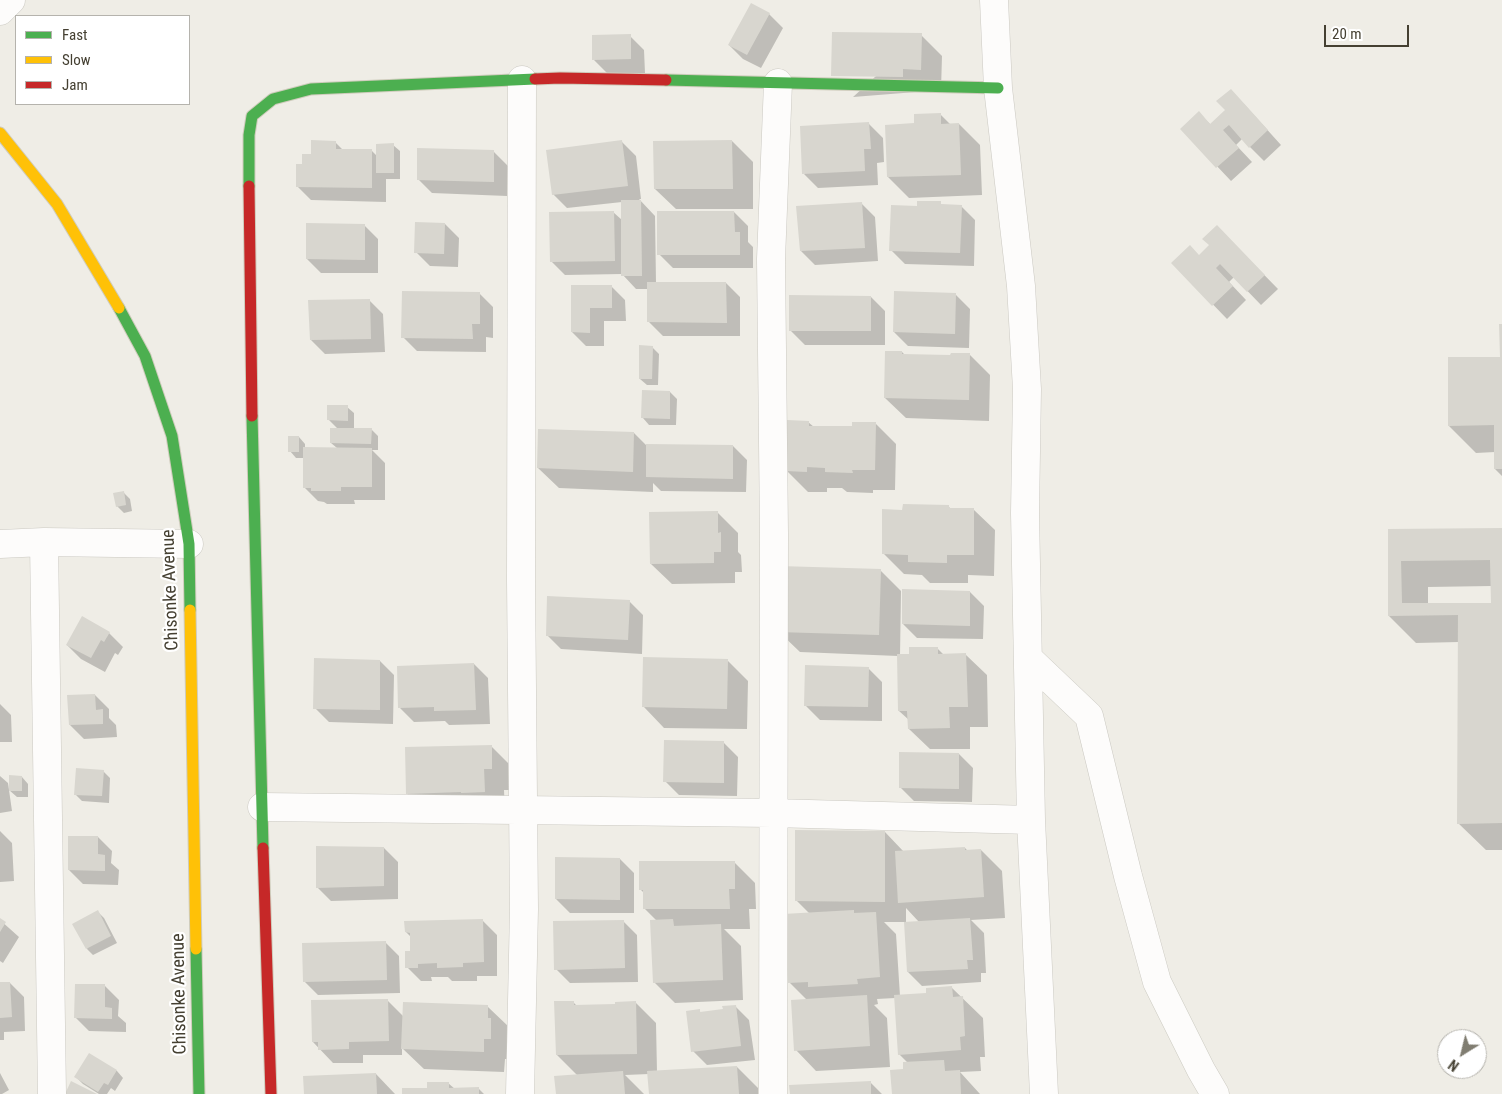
<!DOCTYPE html>
<style>
body{margin:0}
#map{position:relative;width:1502px;height:1094px;overflow:hidden;background:#efede6;font-family:"Roboto Condensed",sans-serif}
canvas{display:block}
.legend{position:absolute;left:15px;top:15px;width:175px;height:90px;box-sizing:border-box;background:#fff;border:1px solid #b5b3ad;margin:0;padding:6px 9px;list-style:none;font-size:15px;color:#454032}
.legend li{display:flex;align-items:center;gap:10px;height:25px}
.legend b{width:25px;border:1px solid #b5b3ad}
.north{position:absolute;left:1437px;top:1029px;width:50px;height:50px;box-sizing:border-box;background:#fff;border:1px solid #b5b3ad;border-radius:50%;rotate:216deg;font-size:14px;font-weight:700;line-height:20px;text-align:center;color:#454032}
.north::after{content:'';display:block;margin:auto;width:18px;height:22px;background:#807d71;clip-path:polygon(50% 0,100% 100%,50% 72%,0 100%)}
.scale{position:absolute;left:1324px;top:25px;width:85px;height:22px;box-sizing:border-box;border:2px solid #454032;border-top:0;padding-left:6px;font-size:15px;line-height:18px;white-space:nowrap;color:#454032;-webkit-text-stroke:4px #fff;paint-order:stroke}
</style>
<div id="map">
<canvas width="1502" height="1094"></canvas>
<ul class="legend">
<li><b style="height:6px;background:#4caf50"></b>Fast</li>
<li><b style="height:6px;background:#ffc107"></b>Slow</li>
<li><b style="height:6px;background:#c62828"></b>Jam</li>
</ul>
<div class="north">N</div>
<div class="scale">20 m</div>
</div>
<script>
const context = document.querySelector('canvas').getContext('2d');
context.lineJoin = 'round';
function paint(path, color) { context.fillStyle = color; context.fill(path, 'evenodd'); }
const toPath = rows => new Path2D(rows.map(r => 'M' + r).join(''));
function stroke(path, color, width, dash) { context.strokeStyle = color; context.lineWidth = width; context.lineCap = dash ? 'butt' : 'round'; context.setLineDash(dash || []); context.stroke(path); }
function write(font, color, halo, rows, align = 'center') {
  context.font = font + ' "Roboto Condensed",sans-serif'; context.lineWidth = 4.5; context.setLineDash([]); context.textBaseline = 'middle'; context.strokeStyle = halo; context.fillStyle = color; for (const [text, x, y, turn = 0] of rows) {
    context.save(); context.translate(x, y); context.rotate((+turn || 0) * Math.PI / 180); context.textAlign = isNaN(turn) ? turn : align; if (halo) context.strokeText(text, 0, 0); context.fillText(text, 0, 0); context.restore();
  }
}
paint(toPath([
 [769,14,783,28,761,68,743,59,729,45],
 [921,35,942,56,941,90,853,97],
 [630,36,644,50,645,73,608,74,594,60],
 [1244,104,1281,145,1264,161,1242,139,1236,145,1252,162,1231,181,1182,129,1199,113,1211,125],
 [940,114,951,125,959,124,980,145,982,195,909,198,888,177,916,124],
 [869,124,883,138,884,162,877,163,878,185,818,188,804,174],
 [732,141,753,162,753,209,676,209,655,189],
 [335,142,344,151,372,151,377,156,393,145,400,151,400,179,386,179,386,202,311,200,297,186,303,166],
 [622,142,636,156,641,199,639,199,655,216,656,283,726,283,740,297,740,336,663,336,649,322,649,289,636,289,622,274,565,275,551,261,613,212,622,220,622,202,567,208,553,194],
 [494,152,508,166,507,196,432,193,418,179],
 [861,203,875,217,878,261,815,265,801,251],
 [940,203,942,205,961,206,975,220,974,266,905,264,891,250],
 [734,212,748,226,748,242,753,247,753,268,673,268,659,254],
 [445,224,459,238,458,267,430,266,416,252],
 [364,225,378,239,378,273,321,273,307,259],
 [1231,241,1278,289,1261,305,1234,277,1229,282,1246,300,1227,319,1173,263,1199,256],
 [572,286,611,286,625,300,626,321,604,321,604,346,586,346,572,332],
 [479,293,493,307,493,338,486,337,486,352,417,351,403,337],
 [956,295,970,309,969,348,908,346,894,332],
 [871,297,885,311,885,345,805,345,791,331],
 [369,300,383,314,385,352,325,354,311,340],
 [652,347,659,354,658,385,647,385,640,379],
 [902,352,905,355,951,357,969,354,990,375,989,421,906,418,885,398],
 [1502,358,1502,476,1495,469,1495,452,1476,453,1449,426],
 [670,392,677,399,676,425,649,425,643,418],
 [347,407,354,413,354,429,371,429,378,436,378,450,372,450,385,463,385,500,354,500,355,504,327,504,324,502,318,501,304,487,304,458,296,458,290,451,299,437,305,444,305,448,337,448,331,443,338,429,329,420],
 [808,422,814,427,853,428,875,423,896,444,895,490,873,490,873,493,847,492,842,488,827,488,827,492,808,492,787,471],
 [634,433,648,447,733,446,747,460,746,492,661,491,653,483,653,492,559,488,538,468],
 [124,493,130,499,132,511,124,513,117,506],
 [948,506,951,509,974,510,995,530,994,576,968,575,968,583,930,583,922,575,904,574,883,553,904,511],
 [717,512,738,533,738,552,741,555,742,572,735,572,735,583,672,584,651,564],
 [1502,529,1502,850,1486,850,1458,823,1459,642,1416,643,1389,616,1389,531],
 [1492,586,1492,604,1428,604,1428,587],
 [880,570,901,591,900,656,910,656,937,648,944,655,966,655,987,675,988,727,970,727,970,749,930,749,909,729,909,720,899,711,898,656,800,652,779,632],
 [970,592,984,606,983,639,917,638,903,624],
 [629,601,643,615,642,654,561,649,547,635],
 [109,633,123,647,118,655,115,653,105,672,81,659,67,645],
 [727,660,748,681,747,729,664,728,644,707],
 [380,661,394,675,393,724,329,722,315,708],
 [474,664,488,678,490,724,449,725,445,721,414,722,400,708],
 [868,668,882,682,882,721,820,720,806,706],
 [95,695,109,709,109,718,116,725,117,737,84,739,70,725],
 [0,704,11,715,12,742,0,742],
 [724,743,738,757,737,796,679,795,665,781],
 [491,746,512,767,512,790,504,790,505,813,428,815,407,794],
 [959,754,973,768,972,802,914,801,900,787],
 [103,771,110,778,109,803,82,801,76,795],
 [0,776,8,783,12,811,0,813],
 [22,777,28,784,28,797,17,797,9,790],
 [0,831,12,843,14,881,0,882],
 [885,832,904,852,965,848,968,851,981,850,1002,871,1005,918,971,920,984,933,986,973,981,973,981,982,922,986,908,972,905,922,884,922,896,934,900,996,927,994,952,988,983,1018,985,1057,980,1057,981,1071,960,1072,980,1094,893,1094,908,1063,899,1054,895,998,877,999,878,1004,874,1005,887,1018,890,1067,816,1071,796,1050,807,1000,789,982,810,914,796,900],
 [906,908,919,922,906,923],
 [98,837,112,851,111,863,119,870,118,885,83,884,69,870],
 [384,848,398,862,398,899,331,901,317,887],
 [620,859,634,873,634,913,570,913,556,899],
 [734,862,755,883,756,909,749,909,750,929,724,929,741,946,743,1000,675,1003,654,982,657,921,644,908,644,893,640,889],
 [98,912,104,918,117,943,93,955,87,949],
 [0,920,19,937,3,963,0,961],
 [483,921,497,935,497,976,477,976,477,981,452,981,448,977,431,977,432,981,421,981,407,967,412,952,411,937,406,932],
 [623,921,637,935,638,982,570,983,556,969],
 [385,942,399,956,400,993,318,995,304,981],
 [0,983,10,983,24,997,25,1031,4,1032,4,1040,0,1040],
 [105,986,119,1000,118,1016,126,1023,126,1032,89,1031,75,1017],
 [388,1001,404,1017,488,1007,509,1027,511,1059,505,1059,504,1072,424,1069,402,1048,402,1055,363,1055,363,1063,333,1063,313,1042],
 [573,1002,577,1006,616,1006,635,1002,656,1023,657,1072,737,1067,758,1088,758,1094,650,1094,649,1074,625,1075,644,1094,557,1094,578,1076,557,1055],
 [735,1006,749,1020,755,1060,707,1065,693,1051,699,1011,702,1013,724,1010],
 [90,1055,117,1071,123,1078,115,1091,111,1088,107,1094,99,1094,83,1084,76,1077],
 [0,1073,9,1090,2,1094,0,1094],
 [376,1074,395,1094,305,1094],
 [870,1082,882,1094,791,1094],
 [448,1083,455,1089,479,1089,484,1094,403,1094,428,1089]
]), '#0003');
paint(toPath([
 [751,3,770,13,747,55,728,45],
 [832,32,922,33,921,70,903,69,903,77,831,76],
 [631,34,631,59,592,60,592,35],
 [1231,89,1268,130,1249,148,1229,125,1223,130,1239,148,1216,168,1180,129,1199,111,1210,124,1225,110,1216,101],
 [941,113,941,124,959,123,961,175,887,177,885,125,914,123,914,114],
 [869,122,871,149,864,149,865,171,802,174,800,126],
 [311,140,336,141,336,149,372,149,372,188,296,187,296,164,302,164,302,154,311,154],
 [622,140,628,186,552,195,546,150],
 [732,140,733,189,654,189,653,141],
 [394,143,394,173,376,173,376,144],
 [417,148,494,150,494,182,417,180],
 [621,200,641,200,642,276,621,276],
 [917,201,941,201,941,204,962,205,960,253,889,251,891,205,917,206],
 [862,202,865,248,800,251,796,206],
 [614,211,615,261,550,262,549,212],
 [657,211,734,211,735,232,740,232,740,255,657,255],
 [415,222,445,223,444,254,414,253],
 [306,223,365,224,365,260,306,259],
 [1217,225,1265,275,1247,292,1220,264,1216,268,1233,286,1212,306,1171,263,1190,245,1199,255,1209,245,1202,239],
 [647,282,726,282,727,323,647,322],
 [571,285,612,285,612,308,590,308,590,333,571,332],
 [402,291,480,292,480,324,472,324,473,339,401,338],
 [894,291,956,293,955,334,893,332],
 [789,295,871,296,871,331,789,331],
 [370,299,371,339,310,340,308,300],
 [1499,324,1502,324,1502,469,1494,469,1494,425,1448,426,1448,357,1500,357],
 [639,345,653,346,652,379,639,379],
 [885,351,902,351,902,354,950,355,951,353,970,353,969,400,884,398],
 [642,390,670,391,670,419,641,418],
 [327,405,348,405,348,421,327,420],
 [787,420,809,421,809,426,852,426,852,422,876,422,875,470,852,470,853,473,825,472,825,468,807,467,807,472,786,471],
 [330,428,372,428,371,444,330,443],
 [538,429,634,432,633,472,537,468],
 [288,436,299,436,299,452,288,452],
 [646,444,733,445,733,479,646,477],
 [303,447,372,448,372,487,341,487,341,491,311,491,311,488,303,488],
 [124,491,126,505,116,507,113,493],
 [903,504,949,505,949,508,974,508,974,555,947,555,947,563,908,562,908,555,882,554,882,509,902,510],
 [718,511,718,533,721,532,721,552,714,552,714,563,650,564,649,512],
 [1502,528,1502,823,1457,824,1458,615,1388,616,1388,529],
 [1490,560,1491,603,1402,603,1401,561],
 [779,566,881,569,879,635,778,632],
 [902,589,970,591,970,626,902,624],
 [547,596,630,600,628,640,546,636],
 [82,616,110,632,104,642,101,640,91,658,66,645],
 [909,647,938,647,938,654,966,653,968,707,949,707,950,728,908,729,907,711,898,711,897,654,909,654],
 [643,657,728,659,727,709,642,707],
 [314,658,380,660,380,710,313,709],
 [474,663,476,710,434,711,434,707,398,708,397,666],
 [805,665,869,667,868,707,804,706],
 [95,694,96,710,103,709,103,724,69,725,67,695],
 [664,740,724,741,724,783,663,782],
 [492,745,492,769,484,769,485,792,461,793,461,792,406,794,405,747],
 [899,752,959,753,959,789,899,788],
 [76,768,104,770,102,796,74,795],
 [9,775,22,776,22,791,9,791],
 [795,830,885,831,885,902,795,901],
 [68,836,98,836,98,854,105,855,105,871,68,870],
 [316,846,384,847,384,886,316,888],
 [965,847,965,850,981,849,984,897,898,903,895,851],
 [555,857,620,858,620,900,555,899],
 [639,861,735,861,735,889,729,889,730,909,643,909,643,890,639,890],
 [98,910,111,936,86,949,72,924],
 [854,910,854,913,876,912,880,977,857,979,858,984,808,987,808,982,788,983,783,914],
 [0,918,6,922,0,932],
 [970,918,973,960,967,960,968,969,907,972,904,922],
 [483,919,484,962,463,963,463,967,437,968,437,963,418,964,418,968,405,968,405,951,410,951,410,933,405,932,404,921],
 [673,919,674,926,721,924,723,980,653,983,650,920],
 [624,920,625,968,554,970,553,921],
 [386,941,387,980,303,982,302,943],
 [0,982,10,982,12,1017,0,1018],
 [75,984,105,984,105,1007,112,1008,112,1019,74,1018],
 [952,986,953,997,963,996,965,1036,960,1037,961,1050,898,1055,894,995,926,993,926,988],
 [867,995,870,1046,794,1051,791,1000],
 [388,999,389,1041,349,1042,349,1049,318,1050,318,1042,312,1042,311,1000],
 [554,1001,574,1001,574,1005,615,1004,615,1002,636,1001,637,1054,556,1055],
 [403,1002,488,1005,488,1018,491,1018,491,1039,484,1039,484,1052,401,1049],
 [736,1005,741,1046,691,1052,686,1011,700,1009,700,1012,723,1009,722,1006],
 [89,1053,117,1070,108,1085,104,1083,98,1092,74,1077],
 [944,1060,945,1071,960,1070,961,1094,892,1094,890,1070,903,1069,903,1062],
 [737,1066,739,1094,649,1094,647,1071],
 [623,1071,625,1094,556,1094,554,1076],
 [376,1073,377,1094,304,1094,303,1076],
 [71,1081,97,1094,65,1094],
 [871,1081,871,1094,790,1094,789,1085],
 [427,1082,449,1082,449,1088,479,1087,479,1094,402,1094,402,1088,427,1088]
]), '#d8d6cf');
const street = toPath([
 [994,0,998,88,1021,286,1027,389,1025,513,1031,820,1044,1094],
 [0,11,11,0],
 [44,542,52,1094],
 [0,544,44,542,189,544],
 [1029,659,1089,716,1128,876,1157,982,1201,1070,1215,1094],
 [262,807,772,813,1031,820],
 [520,1094,524,909,521,580,522,80],
 [773,1094,774,534,771,259,778,83]
]);
const fast = toPath([
 [666,80,998,88],
 [249,186,249,135,252,116,273,99,311,89,535,79],
 [119,308,145,356,172,436,189,544,190,610],
 [252,416,263,848],
 [196,949,199,1094]
]);
const slow = toPath([
 [0,133,57,204,119,308],
 [190,610,196,949]
]);
const jam = toPath([
 [535,79,560,78,666,80],
 [249,186,252,416],
 [263,848,271,1094]
]);
stroke(street, '#cbc9c2', 29);
stroke(fast, '#cfccbc', 13);
stroke(slow, '#cfccbc', 13);
stroke(jam, '#cfccbc', 13);
stroke(street, '#fdfcfb', 28);
stroke(fast, '#4caf50', 11);
stroke(slow, '#ffc107', 11);
stroke(jam, '#c62828', 11);
write('18px', '#454032', '#fff', [
 ["Chisonke Avenue",171,590,-92],
 ["Chisonke Avenue",180,994,-91]
]);
</script>
